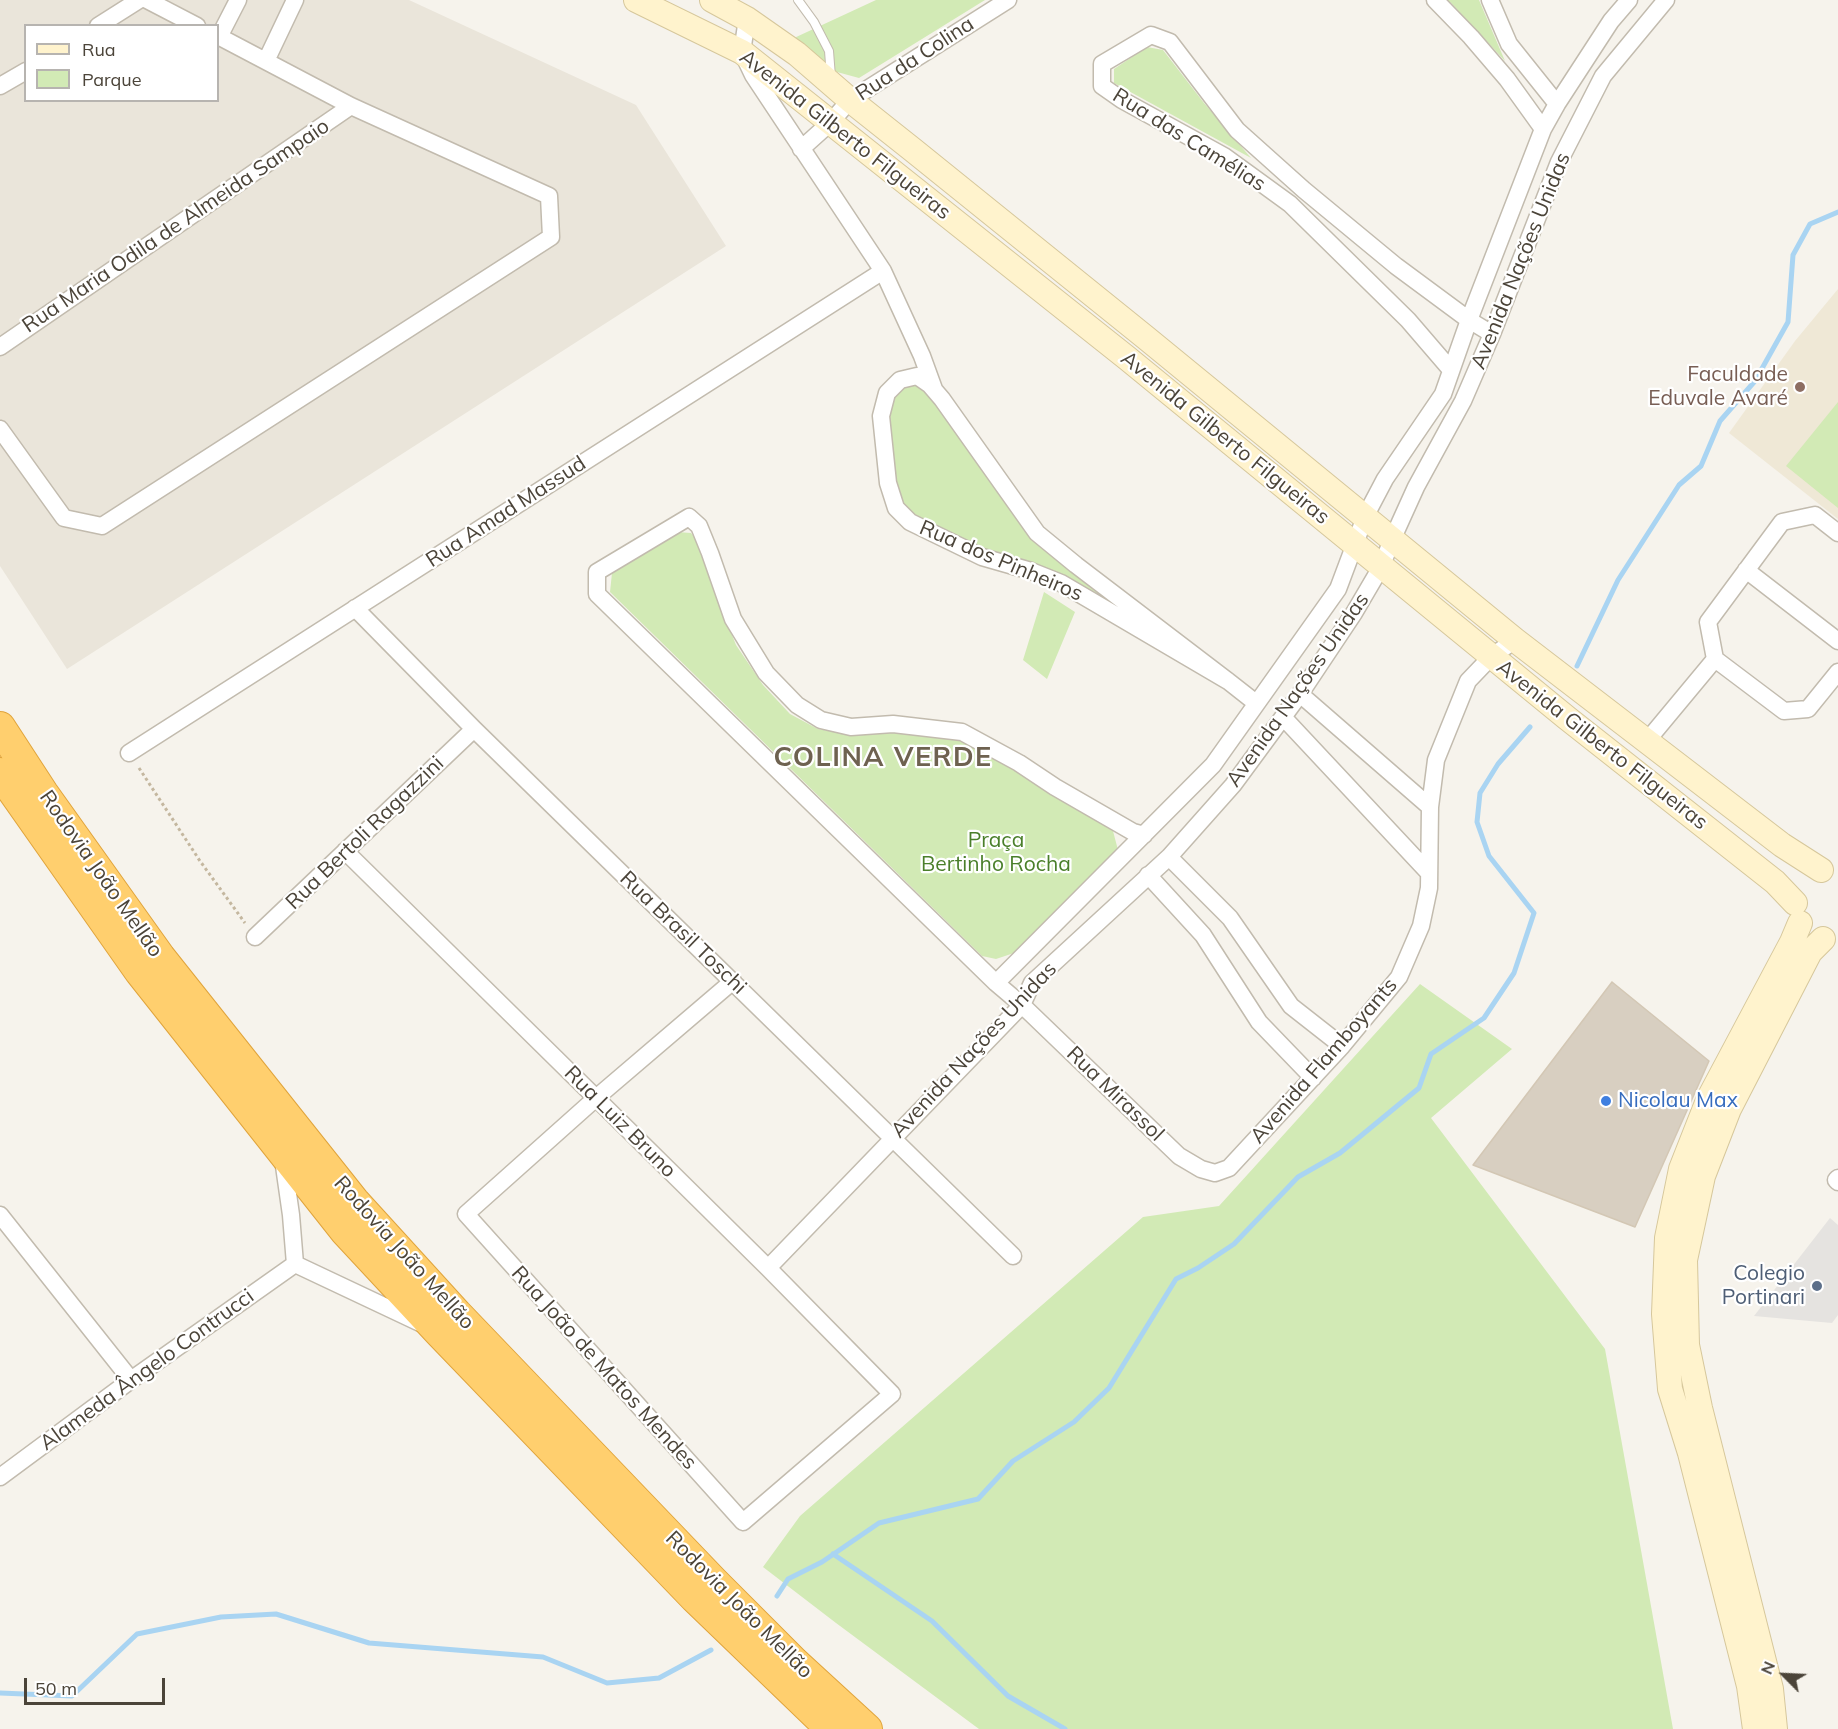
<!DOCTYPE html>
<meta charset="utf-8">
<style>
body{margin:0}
#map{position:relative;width:1838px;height:1729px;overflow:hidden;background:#f6f3ec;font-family:Mulish,sans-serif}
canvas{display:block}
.legend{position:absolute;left:24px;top:24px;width:195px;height:78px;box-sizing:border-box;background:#fff;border:2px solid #b7b4b0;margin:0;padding:8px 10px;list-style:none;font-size:18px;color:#4b4439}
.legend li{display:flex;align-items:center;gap:12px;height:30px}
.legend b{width:30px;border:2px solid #b7b4b0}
.north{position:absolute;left:1754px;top:1645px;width:60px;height:60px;-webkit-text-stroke:4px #fff;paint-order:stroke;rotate:294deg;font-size:16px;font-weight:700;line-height:24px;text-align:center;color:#4b4439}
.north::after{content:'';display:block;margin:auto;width:21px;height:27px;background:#4b4439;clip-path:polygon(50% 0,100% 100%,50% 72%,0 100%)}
.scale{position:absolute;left:24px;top:1678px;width:141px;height:27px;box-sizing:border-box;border:3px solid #4b4439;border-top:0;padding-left:8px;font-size:18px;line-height:21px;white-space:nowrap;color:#4b4439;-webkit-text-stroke:4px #fff;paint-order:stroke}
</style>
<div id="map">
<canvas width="1838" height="1729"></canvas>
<ul class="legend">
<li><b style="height:8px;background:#fff3cd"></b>Rua</li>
<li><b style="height:16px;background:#d2eab5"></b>Parque</li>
</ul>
<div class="north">N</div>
<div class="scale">50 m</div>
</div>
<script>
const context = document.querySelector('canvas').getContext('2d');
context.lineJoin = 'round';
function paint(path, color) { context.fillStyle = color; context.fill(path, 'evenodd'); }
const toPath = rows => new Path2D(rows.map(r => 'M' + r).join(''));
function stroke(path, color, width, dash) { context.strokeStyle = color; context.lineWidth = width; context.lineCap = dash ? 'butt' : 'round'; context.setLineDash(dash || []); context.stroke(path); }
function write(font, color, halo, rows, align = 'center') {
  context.font = font + ' Mulish,sans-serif'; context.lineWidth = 4.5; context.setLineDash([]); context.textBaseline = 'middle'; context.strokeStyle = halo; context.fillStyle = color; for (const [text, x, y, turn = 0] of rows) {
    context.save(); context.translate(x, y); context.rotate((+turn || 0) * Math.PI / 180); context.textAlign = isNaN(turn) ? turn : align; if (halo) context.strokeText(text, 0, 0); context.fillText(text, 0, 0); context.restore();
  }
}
paint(toPath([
 [0,0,409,0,636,105,726,246,67,669,0,566],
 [26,26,218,26,218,100,26,100]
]), '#eae5da');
paint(toPath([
 [1838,289,1838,519,1729,433,1795,341]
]), '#efe8d6');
paint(toPath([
 [876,0,985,0,859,78,837,72,794,38],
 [1447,0,1479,0,1505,61,1451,3],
 [1147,47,1163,50,1204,103,1251,158,1114,83,1114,69],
 [916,381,927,389,1034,536,1161,636,913,518,900,505,893,482,886,416,892,396,902,385],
 [1838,402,1838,508,1786,466],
 [677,532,691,533,703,549,714,590,736,645,763,685,790,714,818,729,851,735,920,729,962,741,1020,768,1069,804,1113,831,1118,850,1014,953,996,959,982,956,610,592,612,573],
 [1044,592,1075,612,1047,679,1023,660],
 [1420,984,1512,1049,1431,1118,1605,1349,1673,1729,979,1729,836,1623,763,1567,800,1516,1143,1217,1219,1206]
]), '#d2eab5');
paint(toPath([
 [1830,1218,1838,1225,1838,1315,1832,1323,1754,1316]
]), '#e5e3e0');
stroke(toPath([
 [1577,666,1618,580,1679,485,1701,466,1720,421,1755,381,1788,322,1793,255,1810,224,1838,212],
 [833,1554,932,1621,1008,1696,1065,1729],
 [777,1596,788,1579,822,1562,879,1523,978,1499,1013,1461,1074,1422,1109,1388,1176,1279,1198,1268,1234,1244,1298,1177,1340,1153,1419,1088,1431,1054,1484,1018,1514,973,1534,913,1489,856,1477,822,1480,793,1498,764,1530,727],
 [0,1693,72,1696,137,1634,221,1617,276,1614,369,1643,543,1657,607,1683,659,1678,711,1650]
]), '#a9d4f2', 5);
const building = toPath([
 [1612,982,1709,1061,1635,1227,1473,1165,1612,982]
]);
paint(building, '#d8cfc1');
stroke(building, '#d3c7b4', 1.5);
const lane = toPath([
 [798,0,814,22,829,51,831,77]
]);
const street = toPath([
 [147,0,197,26],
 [1435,0,1471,37,1507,79,1543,129],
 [1490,0,1509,44,1557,104],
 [747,19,742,52,753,75,883,271,922,356,934,389],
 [98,26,139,0],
 [219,37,238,0],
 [266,61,295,0],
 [0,86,26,71],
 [801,149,831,122,850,100,1008,0],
 [0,347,351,106],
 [1451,370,1408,320,1290,204,1224,156,1122,100,1102,86,1102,64,1151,35,1170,42,1237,130,1304,190,1396,266,1469,320,1492,334],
 [0,429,64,518,102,526,551,237,549,196,351,106,218,36],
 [1838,533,1815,515,1782,522,1708,622,1715,659,1784,711,1808,709,1838,672],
 [1746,570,1838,641],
 [355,608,474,729,1013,1256],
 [1228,681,1061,583,1031,571,982,557,910,522,896,508,888,483,881,416,887,393,900,380,917,376,930,385,942,399,1037,533,1076,565,1228,681,1256,703],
 [1300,694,1430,807],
 [1283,717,1429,873],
 [1646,742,1715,659],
 [129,753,883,271],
 [1144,835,1133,832,1055,787,1019,763,962,732,893,724,851,727,821,720,797,705,766,673,733,619,710,553,699,526,689,517,597,572,597,594,996,983,1022,1005,1179,1156,1201,1169,1215,1173,1229,1168,1342,1046,1399,977,1421,926,1429,888,1430,807,1436,760,1468,681,1491,657,1515,640],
 [345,851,596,1098,768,1268,892,1394,743,1522,466,1214,596,1098,733,981],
 [1169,857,1230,918,1291,1006,1342,1046],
 [1148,875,1203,935,1259,1022,1313,1078],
 [255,937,474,729],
 [996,983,1213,765,1338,589,1365,517,1385,479,1443,394,1469,320,1543,129,1557,104,1611,21,1629,0],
 [283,1159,291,1215,295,1264,420,1323],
 [1838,1178,1836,1180,1838,1182],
 [0,1215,131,1380],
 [768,1268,1022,1005,1032,983,1169,857,1233,785,1300,694,1354,613,1381,567,1392,540,1416,487,1463,401,1492,334,1559,162,1603,76,1666,0],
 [0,1477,131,1380,295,1264]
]);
const secondary = toPath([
 [636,0,742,52,1127,358,1567,718,1775,882,1795,903],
 [712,0,747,19,797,54,850,100,913,150,1145,337,1515,640,1782,845,1821,870],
 [1755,1729,1749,1686,1690,1453,1670,1389,1664,1314,1667,1238,1681,1169,1709,1098,1792,942,1800,923],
 [1775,1729,1771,1689,1700,1408,1687,1345,1685,1260,1703,1176,1729,1109,1810,952,1823,939]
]);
const highway = toPath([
 [0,727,43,793,160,957,354,1201,457,1314,713,1581,794,1662,867,1729],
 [0,773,140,972,345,1231,439,1332,695,1598,831,1729]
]);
stroke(lane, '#c2bbae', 10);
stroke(street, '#c2bbae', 19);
stroke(secondary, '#d6c79b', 26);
stroke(highway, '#e0a43c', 32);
stroke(toPath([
 [139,768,200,861,245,923]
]), '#c4b79f', 3, [3, 3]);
stroke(lane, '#fff', 8);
stroke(street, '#fff', 16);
stroke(secondary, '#fff3cd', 24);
stroke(highway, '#ffcf6e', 30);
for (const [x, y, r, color] of [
 [1800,387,6,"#8d6e63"],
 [1606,1101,6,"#3f7fe0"],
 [1817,1286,6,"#5c6f8a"]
]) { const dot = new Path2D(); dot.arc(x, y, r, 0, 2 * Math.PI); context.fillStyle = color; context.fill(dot); stroke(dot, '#fff', 2); }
write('21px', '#4b4439', '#fff', [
 ["Rua da Colina",915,59,-33],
 ["Avenida Gilberto Filgueiras",845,135,38],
 ["Rua das Camélias",1189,140,32],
 ["Rua Maria Odila de Almeida Sampaio",176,226,-34],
 ["Avenida Nações Unidas",1521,261,-68],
 ["Avenida Gilberto Filgueiras",1225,438,39],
 ["Rua Amad Massud",506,512,-33],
 ["Rua dos Pinheiros",1001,561,23],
 ["Avenida Nações Unidas",1298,690,-55],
 ["Avenida Gilberto Filgueiras",1602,745,38],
 ["Rua Bertoli Ragazzini",365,833,-44],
 ["Rodovia João Mellão",101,874,55],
 ["Rua Brasil Toschi",683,933,44],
 ["Avenida Nações Unidas",974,1050,-47],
 ["Avenida Flamboyants",1324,1061,-49],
 ["Rua Mirassol",1115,1094,44],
 ["Rua Luiz Bruno",620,1122,45],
 ["Rodovia João Mellão",404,1253,48],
 ["Rua João de Matos Mendes",604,1368,48],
 ["Alameda Ângelo Contrucci",147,1370,-36],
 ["Rodovia João Mellão",739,1605,45]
]);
write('21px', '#785e54', '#fff', [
 ["Faculdade",1788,375],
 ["Eduvale Avaré",1788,399]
], 'right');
write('21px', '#4a7f2a', '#fff', [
 ["Praça",996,841],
 ["Bertinho Rocha",996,865]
]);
write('21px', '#366cbe', '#fff', [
 ["Nicolau Max",1618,1101]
], 'left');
write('21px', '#4e5e75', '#fff', [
 ["Colegio",1805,1274],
 ["Portinari",1805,1298]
], 'right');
context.letterSpacing = '1.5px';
write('bold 27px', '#6e6250', '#fff', [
 ["COLINA VERDE",883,758]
]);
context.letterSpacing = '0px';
</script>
